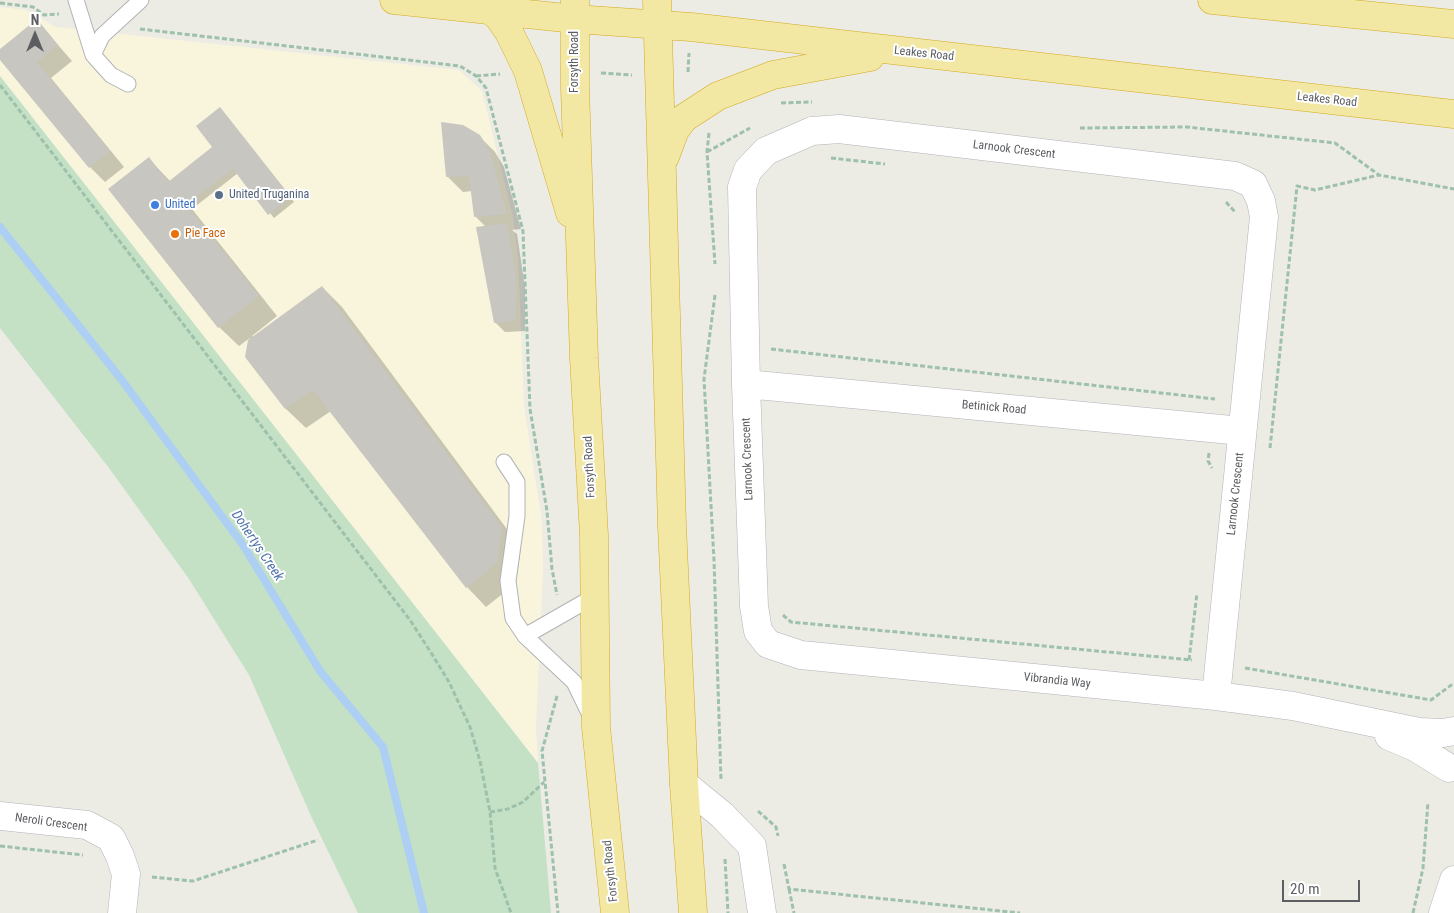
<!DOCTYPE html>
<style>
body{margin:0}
#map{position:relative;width:1454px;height:913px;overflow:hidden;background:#ecebe4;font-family:"Roboto Condensed",sans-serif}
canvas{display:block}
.north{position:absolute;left:10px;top:10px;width:50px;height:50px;-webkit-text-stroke:4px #fff;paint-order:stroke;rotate:0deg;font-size:14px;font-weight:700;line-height:20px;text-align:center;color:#5c5e62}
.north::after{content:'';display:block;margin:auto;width:18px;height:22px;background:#5c5e62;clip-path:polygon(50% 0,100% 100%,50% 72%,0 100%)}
.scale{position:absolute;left:1282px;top:880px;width:78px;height:22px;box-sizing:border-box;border:2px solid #5c5e62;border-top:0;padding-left:6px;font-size:15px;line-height:18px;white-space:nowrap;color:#5c5e62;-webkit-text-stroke:4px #fff;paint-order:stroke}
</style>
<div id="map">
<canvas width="1454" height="913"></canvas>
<div class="north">N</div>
<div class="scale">20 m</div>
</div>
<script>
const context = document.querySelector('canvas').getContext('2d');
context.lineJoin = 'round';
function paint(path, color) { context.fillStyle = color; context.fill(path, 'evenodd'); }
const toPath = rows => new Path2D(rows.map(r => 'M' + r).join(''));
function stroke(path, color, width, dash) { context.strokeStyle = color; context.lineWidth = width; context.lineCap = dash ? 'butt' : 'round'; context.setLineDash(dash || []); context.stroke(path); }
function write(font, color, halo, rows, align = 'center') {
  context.font = font + ' "Roboto Condensed",sans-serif'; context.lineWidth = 4; context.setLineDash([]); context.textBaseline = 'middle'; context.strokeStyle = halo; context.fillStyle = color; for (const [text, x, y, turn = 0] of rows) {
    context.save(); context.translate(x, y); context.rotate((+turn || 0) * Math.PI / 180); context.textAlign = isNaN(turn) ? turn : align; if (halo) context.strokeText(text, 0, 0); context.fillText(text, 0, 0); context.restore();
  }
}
paint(toPath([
 [0,7,26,10,56,27,459,70,482,91,513,217,518,257,524,406,542,522,543,572,536,728,538,763,0,76]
]), '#f9f5dc');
paint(toPath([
 [0,76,538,763,551,913,358,913,311,816,249,675,189,579,109,468,0,328]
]), '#c4e1c6');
paint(toPath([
 [37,21,72,61,51,78,124,167,105,182,90,167,0,58,0,51],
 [224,113,294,202,274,218,238,173,192,209,277,316,252,336,254,337,322,287,342,307,521,548,516,583,486,607,467,587,331,411,306,428,286,409,246,357,250,338,239,346,219,327,149,159,170,181,214,147],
 [479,136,495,152,504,167,521,229,512,230,517,234,525,287,525,331,505,332,495,322,486,227,476,217,472,191,463,192,448,177]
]), '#0003');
stroke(toPath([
 [0,227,121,379,243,545,320,671,383,747,424,913]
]), '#adcff4', 8);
paint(toPath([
 [37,19,58,45,37,62,110,151,89,168,0,60,0,49],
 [220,107,291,197,268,215,233,169,186,205,259,296,218,328,108,189,149,157,168,182,212,147,196,126],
 [441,122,463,125,480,135,490,151,507,214,474,217,469,176,446,177],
 [507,223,516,276,516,321,494,323,476,227],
 [322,286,502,527,497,563,466,588,313,390,285,409,245,357,248,340]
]), '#c8c6c0');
const service = toPath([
 [76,0,93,55,111,75,128,84],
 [93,55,102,36,141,0],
 [504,462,517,482,517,516,508,581,513,618,525,636,574,682,591,717],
 [525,636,595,596]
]);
const minor = toPath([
 [746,384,1242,431],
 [1216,696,1264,217,1261,201,1253,184,1235,176,839,129,812,131,766,151,748,170,742,187,746,384,754,606,758,631,768,644,801,655,1216,696,1293,706,1419,732,1443,733,1454,731],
 [1389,736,1415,747,1449,768],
 [684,784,722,815,752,846,762,913],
 [0,816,87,825,111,838,120,856,126,874,122,913],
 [1443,913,1454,880]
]);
const trunk = toPath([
 [394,0,575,19,691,27,1454,114],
 [657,0,672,526,684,784,693,913],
 [1212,0,1454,24],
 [575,1,575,88,584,358,594,535,596,727,615,913],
 [490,11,497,15,509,32,528,71,570,213],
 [665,157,675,130,684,118,718,96,773,75,870,57]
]);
stroke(service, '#b1b3b7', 17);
stroke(minor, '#b1b3b7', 29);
stroke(trunk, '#d3aa1d', 29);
stroke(toPath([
 [0,3,33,7,44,15,59,14],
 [140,29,460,66,476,76,486,88,523,231,530,409,547,511,552,569,557,595],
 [688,72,689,53],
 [601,73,632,75],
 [476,76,500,74],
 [0,85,410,620,430,651,449,682,470,727,480,761,490,812,495,868,511,913],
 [781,103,812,102],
 [1080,128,1187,127,1335,143,1379,175,1454,189],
 [709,133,707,152,715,264],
 [707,152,750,128],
 [831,158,885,164],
 [1226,202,1235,212],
 [715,295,704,379,714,560,721,780],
 [771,349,1215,399],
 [1270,448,1297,186,1315,190,1379,175],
 [1209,453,1208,461,1212,468],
 [783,615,791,622,1192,660],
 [1189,660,1197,593],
 [1245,668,1431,700,1454,683],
 [557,696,542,751,558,913],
 [758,811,776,827,778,836],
 [490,812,508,809,523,802,544,782],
 [0,846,83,855],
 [725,859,728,913],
 [784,864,789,889,1020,913],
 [152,877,193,881,318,840],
 [789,889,794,913],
 [1413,913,1423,868,1428,802]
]), '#9dc1aa', 3, [5, 2.5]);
stroke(service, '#fff', 15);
stroke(minor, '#fff', 28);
stroke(trunk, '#f2e8a4', 28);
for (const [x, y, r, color] of [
 [219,195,5,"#5c6f8a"],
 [155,205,5,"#3f7fe0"],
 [175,234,5,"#e8710a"]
]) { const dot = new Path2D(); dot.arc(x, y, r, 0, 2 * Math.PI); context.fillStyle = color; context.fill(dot); stroke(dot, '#fff', 2); }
write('12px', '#5c5e62', '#fff', [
 ["Leakes Road",924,54,6],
 ["Forsyth Road",575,62,-90],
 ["Leakes Road",1327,100,6],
 ["Larnook Crescent",1014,150,7],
 ["Betinick Road",994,408,5],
 ["Larnook Crescent",748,459,-92],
 ["Forsyth Road",590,467,-93],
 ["Larnook Crescent",1236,494,-84],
 ["Vibrandia Way",1057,681,6],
 ["Neroli Crescent",51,823,8],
 ["Forsyth Road",611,871,-96]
]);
write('12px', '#4e5e75', '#fff', [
 ["United Truganina",229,195]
], 'left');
write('12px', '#366cbe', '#fff', [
 ["United",165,205]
], 'left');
write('12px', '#c56008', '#fff', [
 ["Pie Face",185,234]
], 'left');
write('italic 14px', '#5075ab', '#fff', [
 ["Dohertys Creek",257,546,56]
]);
</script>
